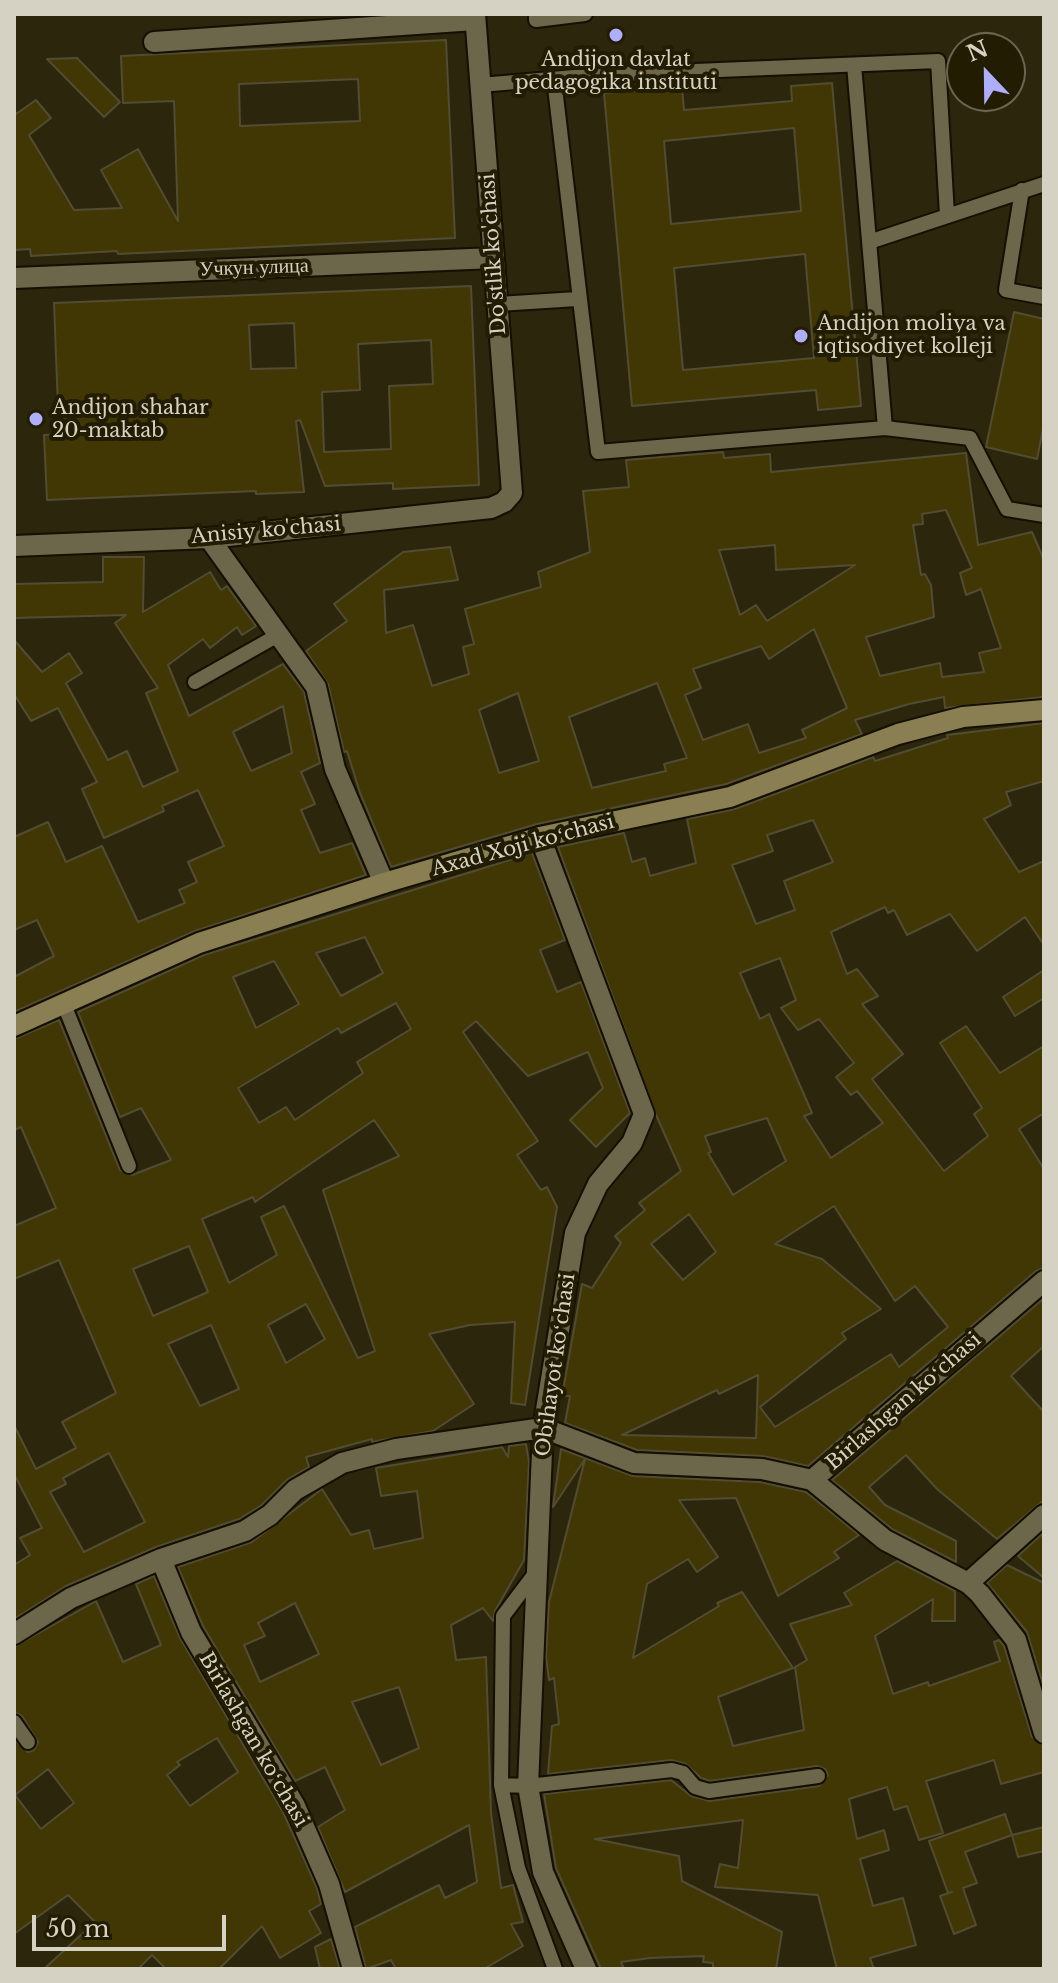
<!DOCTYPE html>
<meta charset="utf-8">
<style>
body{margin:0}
#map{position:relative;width:1058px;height:1983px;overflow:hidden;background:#2b260c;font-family:"Libre Baskerville",serif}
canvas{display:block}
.frame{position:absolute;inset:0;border:16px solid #d5d2c3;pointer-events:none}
.north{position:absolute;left:946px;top:32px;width:80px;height:80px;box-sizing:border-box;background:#221c03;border:2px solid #6a6550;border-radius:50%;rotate:338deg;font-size:22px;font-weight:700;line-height:32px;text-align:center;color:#d5d2c3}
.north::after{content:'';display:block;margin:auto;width:28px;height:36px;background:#aeaefa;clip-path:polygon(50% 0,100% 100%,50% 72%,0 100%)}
.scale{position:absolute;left:32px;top:1915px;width:194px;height:36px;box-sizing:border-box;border:4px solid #d5d2c3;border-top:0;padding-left:10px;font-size:24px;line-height:28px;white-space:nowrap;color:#d5d2c3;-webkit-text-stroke:6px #221c03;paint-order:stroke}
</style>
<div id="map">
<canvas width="1058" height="1983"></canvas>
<div class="frame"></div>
<div class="north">N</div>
<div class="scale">50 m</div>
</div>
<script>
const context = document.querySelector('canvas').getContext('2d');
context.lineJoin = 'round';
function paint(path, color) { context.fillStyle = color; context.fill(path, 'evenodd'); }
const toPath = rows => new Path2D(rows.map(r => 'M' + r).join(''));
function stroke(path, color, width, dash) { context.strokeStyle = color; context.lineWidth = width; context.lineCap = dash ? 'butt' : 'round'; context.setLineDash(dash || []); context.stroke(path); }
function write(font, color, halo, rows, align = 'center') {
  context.font = font + ' "Libre Baskerville",serif'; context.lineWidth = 8; context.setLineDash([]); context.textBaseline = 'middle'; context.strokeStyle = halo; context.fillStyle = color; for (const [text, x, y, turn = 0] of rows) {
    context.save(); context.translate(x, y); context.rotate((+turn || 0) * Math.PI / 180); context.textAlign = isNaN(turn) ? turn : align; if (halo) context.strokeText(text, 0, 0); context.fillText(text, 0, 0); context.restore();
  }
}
const building = toPath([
 [446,40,455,238,118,254,117,251,31,256,30,249,14,250,14,110,16,114,36,100,51,118,29,135,74,210,122,208,101,170,138,149,178,221,174,101,123,103,121,56,446,40],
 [358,79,360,121,240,126,239,84,358,79],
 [77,58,120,102,104,117,47,59,77,58],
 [832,83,861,406,818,410,816,390,632,406,604,93,682,87,684,110,792,101,791,86,832,83],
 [794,128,801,211,671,224,664,141,794,128],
 [805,254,814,358,683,370,674,268,805,254],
 [471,286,479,485,393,489,393,483,325,486,300,420,296,421,304,492,256,494,256,491,47,500,44,435,59,434,54,303,471,286],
 [294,323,296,368,251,369,249,325,294,323],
 [431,340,433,384,389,386,391,449,324,452,322,392,360,390,358,344,431,340],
 [1014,312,1044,319,1044,424,1037,459,986,447,1014,312],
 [723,452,724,458,770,454,771,472,966,453,978,545,1032,532,1044,560,1044,697,945,708,944,697,909,704,855,720,862,734,726,784,537,824,391,867,360,793,347,751,344,752,328,684,306,651,347,621,334,604,403,552,450,547,458,580,384,590,386,633,413,625,432,686,469,674,463,647,474,644,465,609,541,587,538,572,590,552,583,491,629,487,626,460,723,452],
 [946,510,972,568,960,573,966,595,981,589,1001,648,979,653,984,672,942,677,940,663,880,676,866,637,934,617,931,585,925,574,921,575,913,525,923,524,922,514,946,510],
 [775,545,776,570,855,565,767,621,756,605,740,615,719,550,775,545],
 [814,629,847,708,802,730,806,738,759,753,748,724,703,740,685,695,701,688,693,669,761,646,769,659,814,629],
 [657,683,687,758,664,764,666,771,592,788,569,717,657,683],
 [518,693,539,761,499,773,479,710,518,693],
 [103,557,144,557,143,612,210,572,221,590,227,586,256,626,242,635,237,627,210,648,203,639,168,665,189,716,283,664,304,692,320,763,301,772,315,804,301,810,320,853,352,843,366,875,195,931,14,1012,14,977,54,956,37,920,14,930,14,837,48,822,66,862,102,846,138,922,185,903,179,890,197,882,188,862,224,846,198,790,162,806,164,811,104,838,82,789,97,782,58,708,31,721,14,694,14,640,42,672,69,653,82,673,66,683,108,760,127,751,143,787,178,771,146,693,158,688,115,623,126,615,14,618,14,584,103,582,103,557],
 [283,706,292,753,251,771,233,732,283,706],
 [1044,723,1044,781,1006,792,1011,805,984,819,1019,872,1044,861,1044,945,1025,917,977,951,950,914,907,935,894,910,888,913,885,907,831,932,847,974,857,969,878,996,862,1004,903,1054,872,1079,944,1171,988,1136,974,1114,982,1108,940,1043,966,1026,1000,1073,1044,1046,1044,1113,1019,1129,1044,1169,1044,1268,1036,1271,808,1466,763,1456,637,1450,565,1423,570,1396,562,1396,582,1284,592,1288,621,1243,615,1236,645,1210,639,1203,681,1171,656,1115,558,847,624,833,632,862,645,858,650,876,696,863,687,819,735,809,873,757,875,761,948,738,947,735,1044,723],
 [813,820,833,862,784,881,795,910,756,924,732,865,773,851,767,835,813,820],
 [780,958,796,1000,781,1008,798,1030,819,1019,854,1063,836,1077,851,1095,857,1091,883,1123,831,1158,804,1116,812,1113,769,1014,760,1019,740,973,780,958],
 [767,1118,786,1161,733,1195,708,1153,711,1152,705,1136,767,1118],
 [834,1206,895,1301,915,1286,948,1327,899,1367,891,1354,775,1427,760,1407,846,1339,842,1333,881,1309,822,1259,775,1244,834,1206],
 [689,1214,716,1252,683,1280,651,1244,689,1214],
 [758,1375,756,1438,622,1435,717,1390,719,1394,758,1375],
 [532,853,565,940,540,950,557,992,581,982,630,1113,596,1147,570,1120,603,1088,588,1052,528,1076,476,1021,463,1032,538,1141,517,1155,541,1190,547,1187,557,1207,525,1405,511,1403,515,1322,470,1325,429,1334,474,1404,433,1431,372,1442,372,1439,306,1457,309,1467,288,1479,262,1505,239,1519,156,1547,66,1586,14,1619,14,1565,30,1555,20,1538,42,1528,14,1474,14,1425,36,1469,76,1448,62,1422,116,1393,59,1260,14,1279,14,1226,56,1208,21,1127,14,1130,14,1039,59,1020,120,1170,132,1175,171,1160,141,1108,120,1117,78,1012,204,955,532,853],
 [365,937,383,973,341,996,316,953,365,937],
 [274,961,299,1004,256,1028,233,977,274,961],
 [396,1003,411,1029,357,1062,363,1073,295,1120,286,1107,259,1123,238,1088,338,1028,341,1033,396,1003],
 [374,1120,399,1156,323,1190,375,1351,358,1358,284,1206,261,1217,277,1255,229,1283,202,1219,253,1197,255,1202,374,1120],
 [189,1246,208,1292,153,1316,133,1269,189,1246],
 [306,1304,325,1339,286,1363,268,1325,306,1304],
 [211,1325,239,1389,200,1406,168,1344,211,1325],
 [109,1453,145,1522,84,1552,50,1492,66,1484,63,1478,109,1453],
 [1044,970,1044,998,1015,1016,1003,997,1044,970],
 [1044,1298,1044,1346,1011,1376,1044,1412,1044,1500,997,1539,937,1489,906,1455,869,1487,885,1505,956,1541,956,1562,892,1529,832,1480,1044,1298],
 [526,1444,529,1462,524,1560,495,1611,493,1621,483,1608,451,1625,456,1660,486,1657,491,1813,501,1888,513,1885,523,1922,511,1924,523,1946,484,1969,396,1969,391,1960,366,1969,355,1927,439,1885,445,1898,477,1882,469,1825,345,1892,318,1827,345,1810,325,1767,295,1781,203,1626,178,1567,252,1542,322,1489,351,1535,369,1530,374,1549,423,1538,417,1491,381,1496,376,1468,502,1447,508,1457,509,1446,526,1444],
 [295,1603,319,1654,260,1682,244,1645,265,1636,258,1623,295,1603],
 [399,1687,419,1748,381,1765,352,1702,399,1687],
 [561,1449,633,1476,760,1482,806,1492,859,1535,834,1552,839,1558,778,1596,736,1498,679,1500,718,1557,697,1572,688,1559,647,1584,633,1658,719,1606,717,1603,742,1592,793,1668,718,1697,733,1746,804,1730,795,1667,807,1660,790,1624,852,1605,844,1593,897,1561,955,1591,955,1621,932,1621,933,1599,875,1636,893,1694,928,1682,929,1686,1000,1661,994,1642,999,1640,1004,1646,1032,1737,1044,1746,1044,1772,1001,1784,994,1760,926,1781,943,1833,919,1840,907,1806,894,1810,887,1787,849,1799,857,1839,884,1830,889,1850,860,1859,873,1906,903,1898,916,1945,870,1958,874,1969,837,1969,818,1895,715,1887,720,1864,738,1868,743,1820,595,1839,679,1856,682,1881,782,1932,776,1969,713,1969,713,1963,703,1962,704,1956,650,1958,621,1962,624,1969,601,1969,556,1868,544,1794,671,1780,691,1796,710,1801,819,1786,828,1775,825,1769,817,1766,710,1781,701,1778,686,1764,671,1760,548,1774,552,1726,559,1724,554,1678,549,1680,546,1656,549,1602,585,1459,553,1507,561,1449],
 [1043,1533,1044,1535,1044,1578,1018,1556,1043,1533],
 [1007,1565,1044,1583,1044,1688,1027,1632,987,1583,1007,1565],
 [154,1576,180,1638,283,1812,317,1888,321,1904,309,1911,321,1933,280,1958,262,1926,219,1969,166,1969,152,1955,138,1969,44,1969,95,1922,68,1895,14,1934,14,1739,28,1752,34,1750,38,1742,22,1716,14,1712,14,1647,96,1601,123,1662,161,1645,136,1584,154,1576],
 [217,1738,238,1772,190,1806,167,1775,180,1765,177,1762,217,1738],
 [48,1769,74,1803,41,1829,15,1795,48,1769],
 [1005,1814,1012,1835,965,1852,977,1883,963,1888,976,1925,954,1934,940,1896,952,1892,948,1893,929,1841,1005,1814],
 [1044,1827,1044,1851,1018,1857,1012,1835,1044,1827],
 [331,1939,340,1969,320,1969,315,1947,331,1939]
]);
paint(building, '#413704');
stroke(building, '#524c32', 2);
const lane = toPath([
 [536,14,536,20,585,14],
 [854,65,885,428],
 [554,79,598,452,885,428,970,438,1007,509,1044,515],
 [480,85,598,75,938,61,947,215],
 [1022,190,1006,290,1044,297],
 [869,242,1044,184],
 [498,304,577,299],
 [195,682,280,634],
 [63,1002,129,1166],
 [537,1571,503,1616,501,1785,518,1868,555,1969],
 [14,1722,28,1742],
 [501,1785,528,1786,672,1770,683,1773,695,1787,709,1791,818,1776]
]);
const street = toPath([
 [154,42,475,20],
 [14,278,494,258],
 [209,538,316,687,335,769,384,883],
 [14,546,209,538,491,508,504,502,512,493,475,14],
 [540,837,644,1114,632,1143,598,1184,575,1233,543,1428,528,1786,543,1872,586,1969],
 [812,1480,885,1540,968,1583,980,1594,1016,1640,1044,1733],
 [161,1559,191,1632,295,1806,329,1884,353,1969],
 [968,1583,1044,1515],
 [14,1634,71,1598,161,1559,245,1531,270,1515,295,1490,342,1463,396,1449,543,1428,634,1463,762,1469,812,1480,1044,1281]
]);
const secondary = toPath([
 [14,1026,199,943,384,883,540,837,730,797,898,734,963,717,1044,710]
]);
stroke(lane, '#140f00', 18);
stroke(street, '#140f00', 24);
stroke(secondary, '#140f00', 24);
stroke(lane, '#6c664b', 14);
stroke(street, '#6c664b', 20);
stroke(secondary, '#897f53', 20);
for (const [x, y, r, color] of [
 [616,35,8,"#aeaefa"],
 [801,336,8,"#aeaefa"],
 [36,419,8,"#aeaefa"]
]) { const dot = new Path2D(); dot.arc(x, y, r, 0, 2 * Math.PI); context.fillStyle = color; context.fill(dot); stroke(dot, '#221c03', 3); }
write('20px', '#d5d2c3', '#221c03', [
 ["Andijon davlat",616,60,"center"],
 ["pedagogika instituti",616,83,"center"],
 ["Andijon moliya va",817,324],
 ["iqtisodiyet kolleji",817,347],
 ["Andijon shahar",52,408],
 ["20-maktab",52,431]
], 'left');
write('20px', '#d5d2c3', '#221c03', [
 ["Do'stlik ko'chasi",494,254,-94],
 ["Учкун улица",254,268,-2],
 ["Anisiy ko'chasi",266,531,-5],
 ["Axad Xoji koʻchasi",523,846,-15],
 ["Obihayot koʻchasi",556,1365,-82],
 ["Birlashgan koʻchasi",904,1402,-41],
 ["Birlashgan koʻchasi",253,1740,60]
]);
</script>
